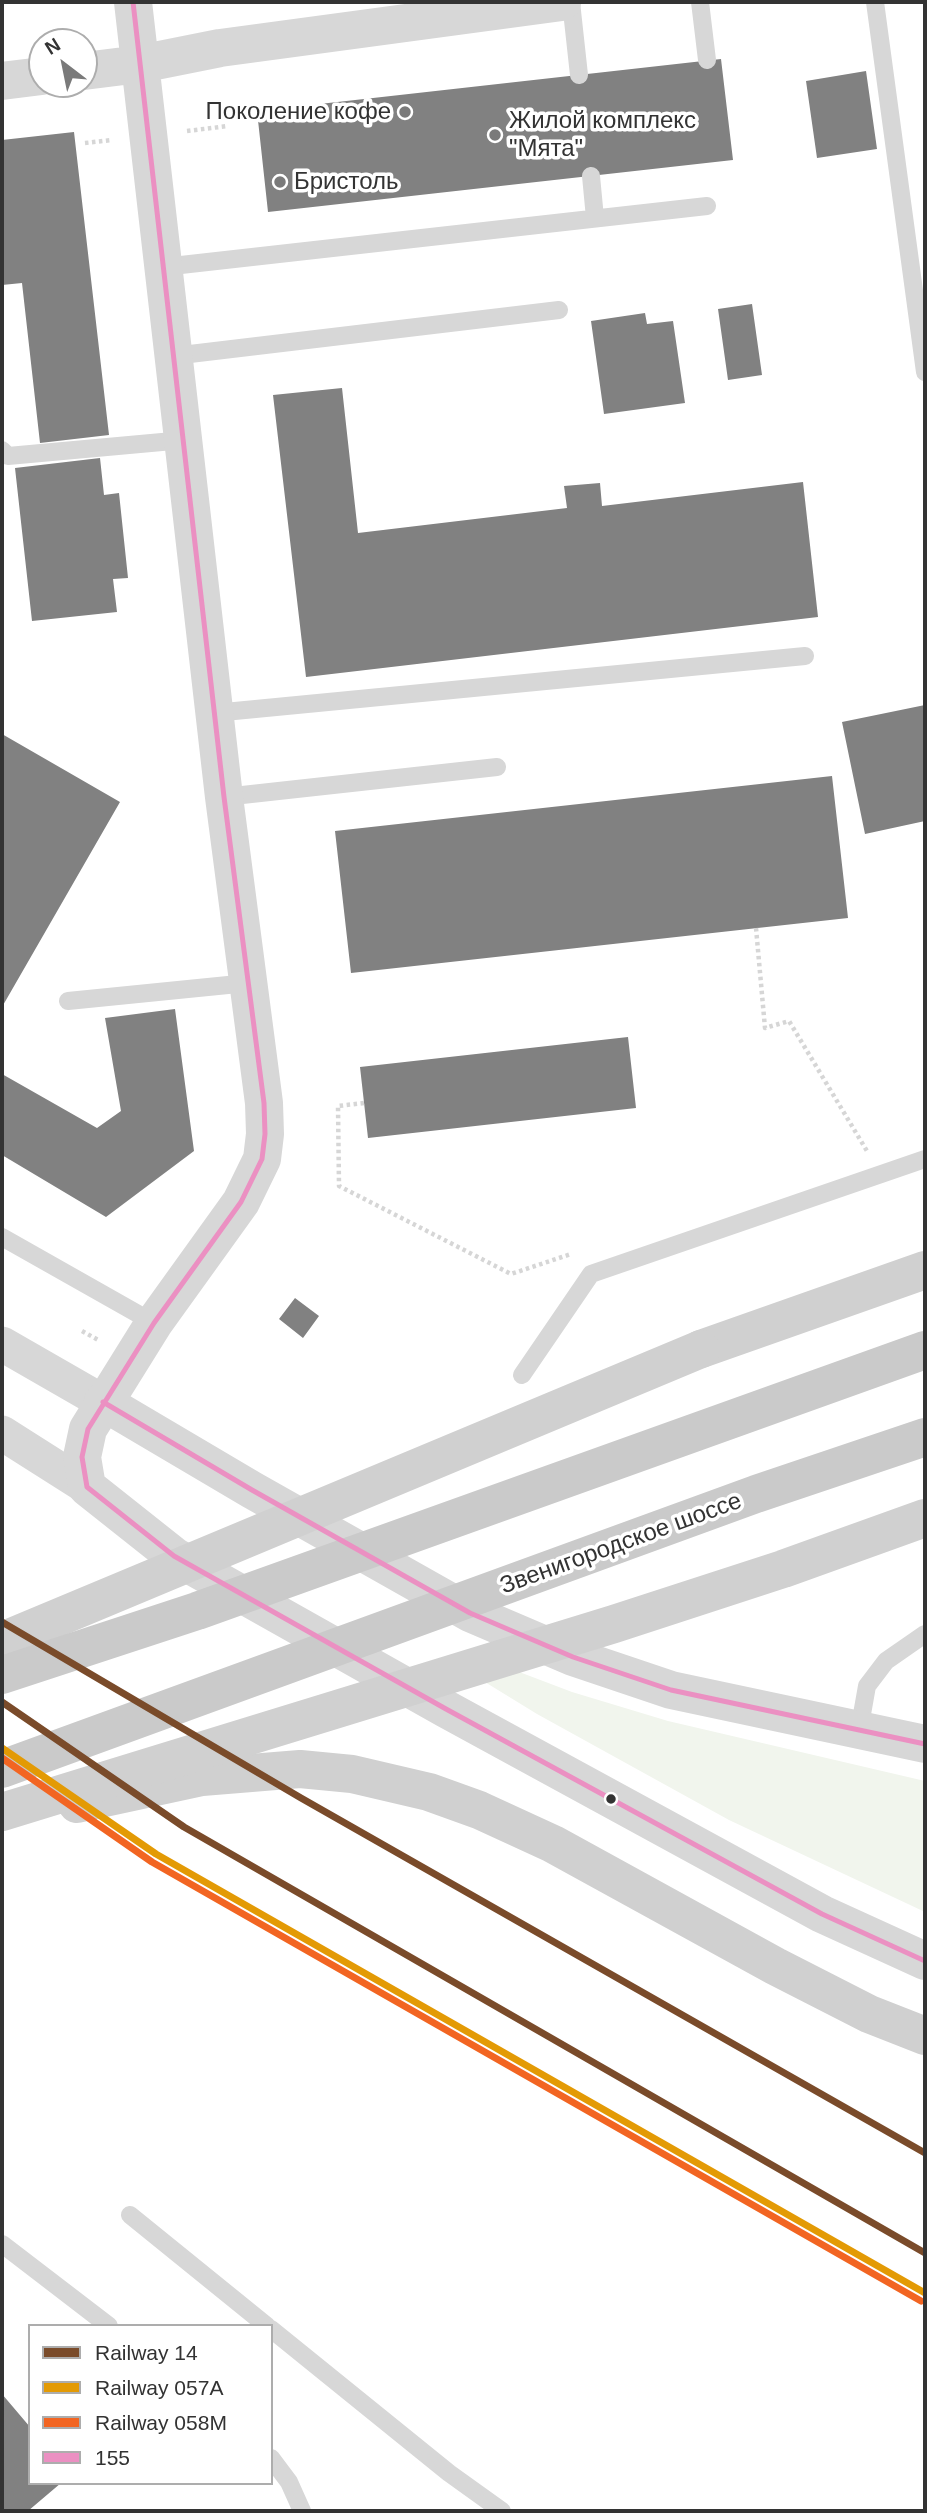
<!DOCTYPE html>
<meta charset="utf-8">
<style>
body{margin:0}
#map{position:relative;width:927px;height:2513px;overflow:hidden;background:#fff;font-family:Arial,sans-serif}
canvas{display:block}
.frame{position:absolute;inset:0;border:4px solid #333;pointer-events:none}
.legend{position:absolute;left:28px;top:2324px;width:245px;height:161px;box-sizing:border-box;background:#fff;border:2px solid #adadad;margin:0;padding:9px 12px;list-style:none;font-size:21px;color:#333}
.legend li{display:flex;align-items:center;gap:14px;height:35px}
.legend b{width:35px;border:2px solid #adadad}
.north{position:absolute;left:28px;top:28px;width:70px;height:70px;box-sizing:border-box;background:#fff;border:2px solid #adadad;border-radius:50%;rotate:328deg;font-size:19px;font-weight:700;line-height:28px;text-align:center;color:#333}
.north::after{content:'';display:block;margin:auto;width:24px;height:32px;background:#7a7a7a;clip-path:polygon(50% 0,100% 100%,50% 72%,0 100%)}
</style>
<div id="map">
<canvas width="927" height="2513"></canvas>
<div class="frame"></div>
<ul class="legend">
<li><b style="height:9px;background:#7a4b2a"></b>Railway 14</li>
<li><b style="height:9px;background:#e39a05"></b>Railway 057А</li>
<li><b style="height:9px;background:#f26522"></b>Railway 058М</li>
<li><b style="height:9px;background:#eb90c2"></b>155</li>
</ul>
<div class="north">N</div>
</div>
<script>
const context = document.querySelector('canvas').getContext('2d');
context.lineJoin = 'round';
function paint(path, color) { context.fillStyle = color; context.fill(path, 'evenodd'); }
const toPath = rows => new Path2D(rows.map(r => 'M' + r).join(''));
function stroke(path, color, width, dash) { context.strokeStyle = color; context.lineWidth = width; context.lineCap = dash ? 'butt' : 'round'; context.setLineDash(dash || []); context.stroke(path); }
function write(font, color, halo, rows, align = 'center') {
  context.font = font + ' Arial,sans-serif'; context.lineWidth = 7; context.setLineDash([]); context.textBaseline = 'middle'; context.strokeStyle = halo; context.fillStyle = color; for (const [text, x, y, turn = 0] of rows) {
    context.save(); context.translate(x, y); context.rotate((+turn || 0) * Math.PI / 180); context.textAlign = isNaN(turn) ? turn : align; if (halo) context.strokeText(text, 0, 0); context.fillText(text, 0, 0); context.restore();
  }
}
paint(toPath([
 [514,1670,572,1692,668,1721,925,1781,925,1912,729,1820,537,1714,480,1679]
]), '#f1f5ed');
paint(toPath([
 [721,59,733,160,268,212,257,111],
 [866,71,877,149,817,158,806,81],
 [74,132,109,435,40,443,22,283,2,285,2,140],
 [752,304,762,375,728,380,718,309],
 [645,313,647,324,673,321,685,403,604,414,591,321],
 [342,388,358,533,567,508,564,486,600,483,602,506,803,482,818,617,306,677,273,395],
 [100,458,104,495,119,493,128,578,113,579,117,612,32,621,15,468],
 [925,705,925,821,865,834,842,722],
 [2,734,120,802,2,1007],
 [832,776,848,918,351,973,335,831],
 [175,1009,194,1151,106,1217,2,1155,2,1074,97,1128,121,1111,105,1018],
 [628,1037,636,1108,368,1138,360,1067],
 [295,1298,319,1316,303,1338,279,1319],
 [2,2394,30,2427,30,2483,61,2483,28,2511,2,2511]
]), '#818181');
stroke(toPath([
 [187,131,228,126],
 [85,143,112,140],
 [756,928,765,1028,789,1021,867,1151],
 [364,1103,338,1106,339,1186,511,1274,571,1254],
 [82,1331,100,1341]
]), '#d6d6d6', 4.5, [3.5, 3.5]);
stroke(toPath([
 [571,2,579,75],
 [700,2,707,60],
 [875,2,925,372],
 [591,176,595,218],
 [163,267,707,206],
 [173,356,559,310],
 [2,450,8,456,184,440],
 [214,713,805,656],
 [224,797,497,767],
 [68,1001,248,983],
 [2,1237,154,1323],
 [522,1375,591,1274,925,1159],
 [859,1731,867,1686,886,1661,925,1634],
 [130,2215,267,2326],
 [2,2244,109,2326],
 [271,2329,449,2473,502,2511],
 [271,2458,289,2482,302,2511]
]), '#d7d7d7', 18);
stroke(toPath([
 [2,1344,103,1402],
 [2,1433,87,1487]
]), '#d7d7d7', 35);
stroke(toPath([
 [133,2,224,797,264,1103,265,1134,262,1159,241,1202,154,1323,88,1429,82,1457,87,1487,174,1556,446,1709,822,1914,925,1961],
 [84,71,140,64,220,48,562,2],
 [2,81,42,76],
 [103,1402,252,1490,470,1613,573,1657,671,1690,925,1744]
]), '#d7d7d7', 38);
stroke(toPath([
 [701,1349,925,1270],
 [77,1804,202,1777,300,1769,352,1774,429,1792,479,1810,553,1844,775,1966,869,2014,925,2036]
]), '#d0d0d0', 38);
stroke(toPath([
 [2,1641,701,1349],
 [2,1812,614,1624,783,1569,925,1518]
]), '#d0d0d0', 38);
stroke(toPath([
 [2,1675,197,1611,925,1350],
 [2,1769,756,1494,925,1437]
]), '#cacaca', 38);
stroke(toPath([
 [133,2,224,797,264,1103,265,1134,262,1159,241,1202,154,1323,88,1429,82,1457,87,1487,174,1556,446,1709,822,1914,925,1961],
 [103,1402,252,1490,470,1613,573,1657,671,1690,925,1744]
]), '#eb90c2', 5);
stroke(toPath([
 [2,1622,301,1798,925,2153],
 [2,1702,184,1827,925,2253]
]), '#7a4b2a', 7);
stroke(toPath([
 [2,1748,156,1854,925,2293]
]), '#e39a05', 7);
stroke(toPath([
 [2,1758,152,1862,921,2301]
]), '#f26522', 7);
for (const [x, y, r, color] of [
 [405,112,7,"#7a7a7a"],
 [495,135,7,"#7a7a7a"],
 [280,182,7,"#7a7a7a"],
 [611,1799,6,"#333"]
]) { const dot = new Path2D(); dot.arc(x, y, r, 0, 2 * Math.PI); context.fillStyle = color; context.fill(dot); stroke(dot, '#fff', 2.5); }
write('24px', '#333', '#fff', [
 ["Поколение кофе",391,112,"right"],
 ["Жилой комплекс",509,121],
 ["\"Мята\"",509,149],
 ["Бристоль",294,182]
], 'left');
write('24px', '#333', '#fff', [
 ["Звенигородское шоссе",621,1544,-20]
]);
</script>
